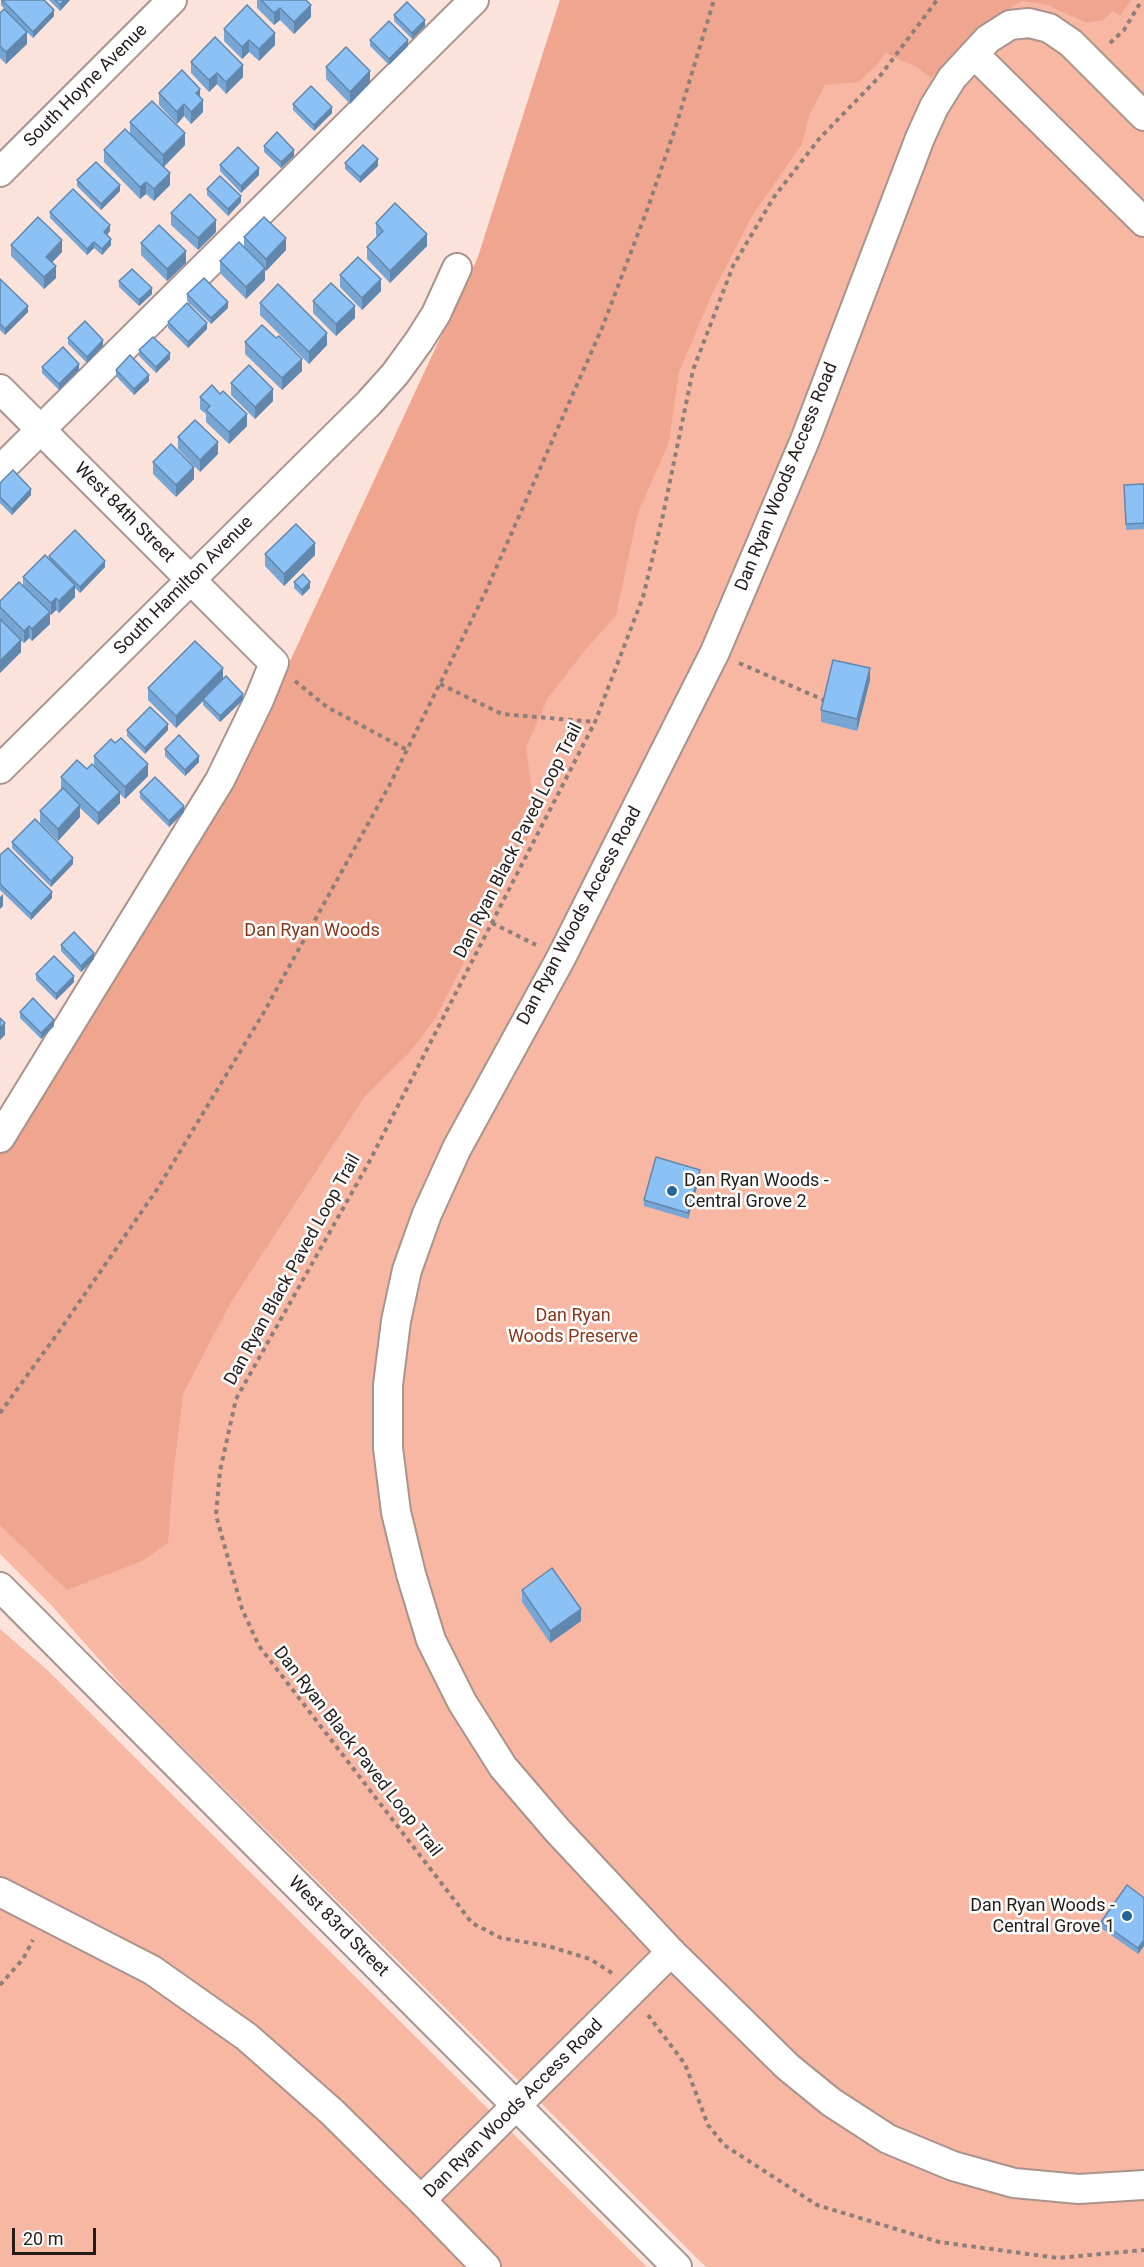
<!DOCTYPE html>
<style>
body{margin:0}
#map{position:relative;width:1144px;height:2267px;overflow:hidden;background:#fbe3dc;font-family:Roboto,sans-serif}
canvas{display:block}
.scale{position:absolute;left:12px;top:2228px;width:84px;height:27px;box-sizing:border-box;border:3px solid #251c1a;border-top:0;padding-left:8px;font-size:18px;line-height:21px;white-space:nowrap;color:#251c1a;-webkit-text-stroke:4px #fff;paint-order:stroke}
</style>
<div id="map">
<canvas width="1144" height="2267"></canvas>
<div class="scale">20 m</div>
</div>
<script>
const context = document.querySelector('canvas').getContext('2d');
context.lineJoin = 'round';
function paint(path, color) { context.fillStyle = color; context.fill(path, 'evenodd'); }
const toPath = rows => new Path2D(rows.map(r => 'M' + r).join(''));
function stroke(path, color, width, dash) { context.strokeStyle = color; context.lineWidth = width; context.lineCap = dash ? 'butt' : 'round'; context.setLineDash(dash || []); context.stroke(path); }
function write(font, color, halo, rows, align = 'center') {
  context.font = font + ' Roboto,sans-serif'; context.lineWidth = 5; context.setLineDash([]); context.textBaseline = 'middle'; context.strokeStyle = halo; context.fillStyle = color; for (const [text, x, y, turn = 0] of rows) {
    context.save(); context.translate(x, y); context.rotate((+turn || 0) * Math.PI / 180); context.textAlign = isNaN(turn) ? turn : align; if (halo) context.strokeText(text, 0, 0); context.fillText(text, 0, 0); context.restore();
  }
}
paint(toPath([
 [560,0,1144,0,1144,2267,706,2267,132,1697,53,1607,0,1554,0,1151,285,672,478,257],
 [0,1629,45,1668,647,2267,0,2267]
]), '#f8b7a3');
paint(toPath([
 [560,0,1131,0,1120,16,1113,11,1103,20,1087,23,1048,5,1022,1,984,24,931,78,917,67,885,53,876,66,858,82,825,85,810,113,802,144,752,216,712,294,679,372,669,442,638,513,616,615,586,649,548,698,526,747,536,822,435,1019,409,1053,365,1096,231,1302,183,1394,172,1486,168,1543,142,1561,67,1590,0,1525,0,1151,285,672,478,257]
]), '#efa58e');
const minor = toPath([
 [974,54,1144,222],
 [1144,116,1071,43,1049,28,1029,23,1010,25,988,39,952,78,934,107,920,138,805,440,715,652,561,958,457,1148,427,1214,407,1270,396,1321,388,1385,388,1448,396,1512,411,1574,431,1640,462,1702,503,1767,557,1830,671,1952,788,2067,831,2102,888,2139,953,2166,1014,2183,1079,2189,1144,2185],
 [0,172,172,0],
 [0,389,274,663,259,700,220,780,0,1138],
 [0,470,474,0],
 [0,769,369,403,395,374,419,341,436,314,457,268],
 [0,1587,677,2267],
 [0,1892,152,1970,247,2037,332,2112,421,2200],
 [486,2267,421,2200,671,1952]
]);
stroke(minor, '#a9938d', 32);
stroke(toPath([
 [1110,43,1124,30,1142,0],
 [739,663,826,701],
 [295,681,327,707,407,750],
 [440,684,502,714,595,722],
 [492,923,536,945],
 [0,1413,60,1330,158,1188,264,1012,389,786,486,591,602,328,647,210,675,129,714,0],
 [612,1973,590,1959,548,1946,501,1938,472,1923,259,1646,242,1609,216,1515,220,1471,236,1399,368,1164,595,722,643,597,663,515,693,370,733,266,774,197,819,139,880,76,937,0],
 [0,1985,23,1959,33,1940],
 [648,2015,685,2064,708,2125,724,2145,817,2205,939,2242,1058,2258,1144,2250]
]), '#8e7e7a', 4, [4.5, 4.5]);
stroke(minor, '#fff', 28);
paint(toPath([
 [1,0,44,0,54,16,33,38,27,32,27,44,6,64,0,58,0,13,7,12,1,5],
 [49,0,70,0,60,11],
 [257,0,306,0,311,17,294,34,280,20,274,25,257,8],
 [394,15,425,26,412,39,394,21],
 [224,29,275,45,259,61,249,52,242,59,224,41],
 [370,40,408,46,389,65,370,46],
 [191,62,243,77,226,94,217,84,209,92,191,73],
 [326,67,370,83,350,104,326,79],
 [159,93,200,97,203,112,191,124,184,116,177,124,159,105],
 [293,104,332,113,314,131,293,110],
 [130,122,185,145,164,167,170,185,154,201,146,194,140,199,104,162,104,150,130,134],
 [264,146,294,156,281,168,264,152],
 [345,163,378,166,360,183,345,169],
 [220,165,259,175,241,193,220,171],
 [77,180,120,191,101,210,77,186],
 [207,189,241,202,228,216,207,195],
 [50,212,110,231,107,235,111,245,102,255,94,248,87,255,50,218],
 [171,213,216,232,198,250,171,225],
 [376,223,427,246,390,283,367,259,367,247,377,237,376,235],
 [244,237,286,250,266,271,265,270,265,280,246,299,220,273,220,261,244,247],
 [141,243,186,263,167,281,141,255],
 [11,245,62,252,52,262,56,278,44,289,11,256],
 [340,275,381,291,362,310,340,287],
 [0,279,28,312,5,335,0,330],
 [119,281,152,294,139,306,119,287],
 [187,294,228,308,211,324,187,301],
 [313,301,355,318,336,336,313,313],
 [260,303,327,345,309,364,260,315],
 [168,322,207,329,188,348,168,328],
 [68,338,103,346,87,363,68,344],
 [245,342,302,371,282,390,245,354],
 [139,350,170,359,156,373,139,356],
 [42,367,79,370,59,390,42,373],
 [116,370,149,381,134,395,116,376],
 [231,383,273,401,255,419,231,395],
 [200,397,247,426,229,444,206,422,206,414,200,409],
 [178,437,218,454,200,472,178,449],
 [153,462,194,479,176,497,153,474],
 [0,483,31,495,12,515,0,503],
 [1144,484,1144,529,1126,530,1124,485],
 [265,554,315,555,284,586,265,566],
 [49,556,105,567,80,593,75,588,75,597,59,613,56,610,51,615,50,614,50,624,32,641,29,638,24,643,21,641,21,652,0,673,0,601,23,586,23,577,49,559],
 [294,582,310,588,302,596,294,588],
 [223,679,243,700,220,722,203,705,203,701,176,728,148,700,148,688],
 [870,680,857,731,821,722,821,710],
 [127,730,168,730,145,754,127,736],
 [165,749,199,762,185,776,165,756],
 [94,756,148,776,125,799,120,794,120,803,98,825,80,808,80,817,58,841,40,823,40,811,61,789,61,777,87,769,94,766],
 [140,792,184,812,169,827,140,798],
 [12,842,73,864,51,887,12,848],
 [0,855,52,898,31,920,0,890],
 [61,945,94,959,81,972,61,951],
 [36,974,74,982,56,1000,36,980],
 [20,1012,54,1026,41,1039,20,1018],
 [700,1176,688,1219,644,1206,644,1200],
 [522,1590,581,1621,550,1643,522,1602],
 [1144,1898,1144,1946,1138,1954,1101,1928,1101,1922]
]), '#78a6d4');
paint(toPath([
 [64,0,70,0,60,11,60,5],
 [311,5,311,17,294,34,294,22],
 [280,8,280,20,274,25,274,13],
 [54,10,54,16,33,38,33,32],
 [425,20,425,26,412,39,412,33],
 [27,32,27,44,6,64,6,52],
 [275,33,275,45,259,61,259,49],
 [249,40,249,52,242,59,242,47],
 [408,40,408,46,389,65,389,59],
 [243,65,243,77,226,94,226,82],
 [370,71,370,83,350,104,350,92],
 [217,73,217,84,209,92,209,80],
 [200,89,200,101,196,93],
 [203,100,203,112,191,124,191,112],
 [184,104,184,116,177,124,177,112],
 [332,107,332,113,314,131,314,125],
 [185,133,185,145,163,167,163,155],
 [294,150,294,156,281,168,281,162],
 [378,159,378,166,360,183,360,177],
 [259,168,259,175,241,193,241,186],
 [170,173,170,185,154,201,154,189],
 [146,182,146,194,140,199,140,187],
 [120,185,120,191,101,210,101,204],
 [241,196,241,202,228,216,228,209],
 [216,220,216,232,198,250,198,238],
 [110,225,110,231,104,238,104,232],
 [427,234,427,246,390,283,390,271],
 [286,238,286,250,266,271,266,259],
 [111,239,111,245,102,255,102,249],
 [62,240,62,252,46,269,46,257],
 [94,242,94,248,87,255,87,249],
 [186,251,186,263,167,281,167,269],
 [56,266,56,278,44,289,44,277],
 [265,268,265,280,246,299,246,287],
 [381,279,381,291,362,310,362,298],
 [152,288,152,294,139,306,139,300],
 [228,302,228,308,211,324,211,318],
 [28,306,28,312,5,335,5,329],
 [355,306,355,318,336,336,336,324],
 [207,323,207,329,188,348,188,342],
 [327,333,327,345,309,364,309,352],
 [103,340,103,346,87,363,87,357],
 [170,353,170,359,156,373,156,367],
 [302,359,302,371,282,390,282,378],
 [79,364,79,370,59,390,59,384],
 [149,375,149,381,134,395,134,389],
 [273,389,273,401,255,419,255,407],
 [247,414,247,426,229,444,229,432],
 [218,442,218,454,200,472,200,460],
 [194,467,194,479,176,497,176,485],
 [31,489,31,495,12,515,12,509],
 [315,543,315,555,284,586,284,574],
 [105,561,105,567,80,593,80,587],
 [310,582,310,588,302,596,302,590],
 [75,585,75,597,59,613,59,601],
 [56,598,56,610,51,615,51,603],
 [50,612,50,624,32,641,32,629],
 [29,626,29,638,24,643,24,631],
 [21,640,21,652,0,673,0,661],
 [223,668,223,680,203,699,203,701,176,728,176,716],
 [870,668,870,680,857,731,857,719],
 [243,694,243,700,220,722,220,716],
 [168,724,168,730,145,754,145,748],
 [199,756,199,762,185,776,185,770],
 [148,764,148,776,125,799,125,787],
 [120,792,120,803,98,825,98,813],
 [80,805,80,817,58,841,58,829],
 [184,806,184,812,169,827,169,821],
 [73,858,73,864,51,887,51,881],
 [52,892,52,898,31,920,31,914],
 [3,894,3,906,0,909,0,897],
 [94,953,94,959,81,972,81,966],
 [74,976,74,982,56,1000,56,994],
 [54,1020,54,1026,41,1039,41,1033],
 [5,1023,5,1035,0,1040,0,1028],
 [700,1170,700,1176,688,1219,688,1213],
 [581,1609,581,1621,550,1643,550,1631],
 [1144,1940,1144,1946,1138,1954,1138,1948]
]), '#6287ac');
const building = toPath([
 [2,0,44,0,54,10,33,32,2,0],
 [55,0,64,0,60,5,55,0],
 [261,0,306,0,311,5,294,22,280,8,274,13,261,0],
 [407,2,425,20,412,33,394,15,407,2],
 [247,5,275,33,259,49,249,40,242,47,224,29,247,5],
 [4,9,27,32,6,52,0,46,0,13,4,9],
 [389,21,408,40,389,59,370,40,389,21],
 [215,37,243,65,226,82,217,73,209,80,191,62,215,37],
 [346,47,370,71,350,92,326,67,346,47],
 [182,70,200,89,196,93,203,100,191,112,184,104,177,112,159,93,182,70],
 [311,86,332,107,314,125,293,104,311,86],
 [152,101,185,133,163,155,130,122,152,101],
 [125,129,170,173,154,189,146,182,140,187,104,150,125,129],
 [277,132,294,150,281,162,264,146,277,132],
 [363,145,378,159,360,177,345,163,363,145],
 [238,147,259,168,241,186,220,165,238,147],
 [96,162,120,185,101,204,77,180,96,162],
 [220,176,241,196,228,209,207,189,220,176],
 [73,189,110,225,104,232,111,239,102,249,94,242,87,249,50,212,73,189],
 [190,194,216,220,198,238,171,213,190,194],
 [395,203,427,234,390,271,367,247,383,231,376,223,395,203],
 [38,217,62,240,46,257,56,266,44,277,11,245,38,217],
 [264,217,286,238,266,259,244,237,264,217],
 [159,225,186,251,167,269,141,243,159,225],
 [239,242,265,268,246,287,220,261,239,242],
 [358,257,381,279,362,298,340,275,358,257],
 [132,269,152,288,139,300,119,281,132,269],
 [204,278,228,302,211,318,187,294,204,278],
 [0,279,28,306,5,329,0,324,0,279],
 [331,283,355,306,336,324,313,301,331,283],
 [278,284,327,333,309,352,260,303,278,284],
 [187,303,207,323,188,342,168,322,187,303],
 [85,321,103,340,87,357,68,338,85,321],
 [262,325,276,338,279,336,302,359,282,378,245,342,262,325],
 [153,337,170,353,156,367,139,350,153,337],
 [63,347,79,364,59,384,42,367,63,347],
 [130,355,149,375,134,389,116,370,130,355],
 [249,365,273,389,255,407,231,383,249,365],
 [212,385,220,394,223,391,247,414,229,432,206,410,210,406,200,397,212,385],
 [195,420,218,442,200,460,178,437,195,420],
 [171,444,194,467,176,485,153,462,171,444],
 [13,470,31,489,12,509,0,497,0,483,13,470],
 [1144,484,1144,523,1126,524,1124,485,1144,484],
 [296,524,315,543,284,574,265,554,296,524],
 [75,530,105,561,80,587,49,556,75,530],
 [45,555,75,585,59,601,56,598,51,603,23,577,45,555],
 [303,574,310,582,302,590,294,582,303,574],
 [19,582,50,612,32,629,29,626,24,631,0,607,0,601,19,582],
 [0,619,21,640,0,661,0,619],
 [195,641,223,668,176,716,148,688,195,641],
 [833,660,870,668,857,719,821,710,833,660],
 [226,676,243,694,220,716,203,699,226,676],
 [150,707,168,724,145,748,127,730,150,707],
 [179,735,199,756,185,770,165,749,179,735],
 [121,738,148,764,125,787,94,756,111,739,115,743,121,738],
 [77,760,87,769,92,764,120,792,98,813,61,777,77,760],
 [155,777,184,806,169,821,140,792,155,777],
 [63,788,80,805,58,829,40,811,63,788],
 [35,819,73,858,51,881,12,842,35,819],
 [8,848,52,892,31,914,0,884,0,855,8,848],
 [74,932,94,953,81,966,61,945,74,932],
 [54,956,74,976,56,994,36,974,54,956],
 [33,998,54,1020,41,1033,20,1012,33,998],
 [0,1018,5,1023,0,1028,0,1018],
 [656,1157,700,1170,688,1213,644,1200,656,1157],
 [552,1568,581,1609,550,1631,522,1590,552,1568],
 [1127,1885,1144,1898,1144,1940,1138,1948,1101,1922,1127,1885]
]);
paint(building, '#8cc1f6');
stroke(building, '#6287ac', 1.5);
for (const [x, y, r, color] of [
 [672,1191,6,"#27649b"],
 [1127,1916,6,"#27649b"]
]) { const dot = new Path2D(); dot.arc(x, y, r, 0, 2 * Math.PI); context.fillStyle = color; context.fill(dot); stroke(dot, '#fff', 2); }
write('18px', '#251c1a', '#fff', [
 ["South Hoyne Avenue",86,86,-45],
 ["Dan Ryan Woods Access Road",787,477,-68],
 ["West 84th Street",124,513,45],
 ["South Hamilton Avenue",184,586,-45],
 ["Dan Ryan Black Paved Loop Trail",519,841,-63],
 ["Dan Ryan Woods Access Road",580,916,-62],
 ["Dan Ryan Black Paved Loop Trail",293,1270,-61],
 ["Dan Ryan Black Paved Loop Trail",357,1752,52],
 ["West 83rd Street",338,1927,45],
 ["Dan Ryan Woods Access Road",514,2109,-45]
]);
write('18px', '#8a3418', '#fff', [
 ["Dan Ryan Woods",312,931],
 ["Dan Ryan",573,1316],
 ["Woods Preserve",573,1337]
]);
write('18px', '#251c1a', '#fff', [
 ["Dan Ryan Woods -",684,1181],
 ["Central Grove 2",684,1202],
 ["Dan Ryan Woods -",1115,1906,"right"],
 ["Central Grove 1",1115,1927,"right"]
], 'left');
</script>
